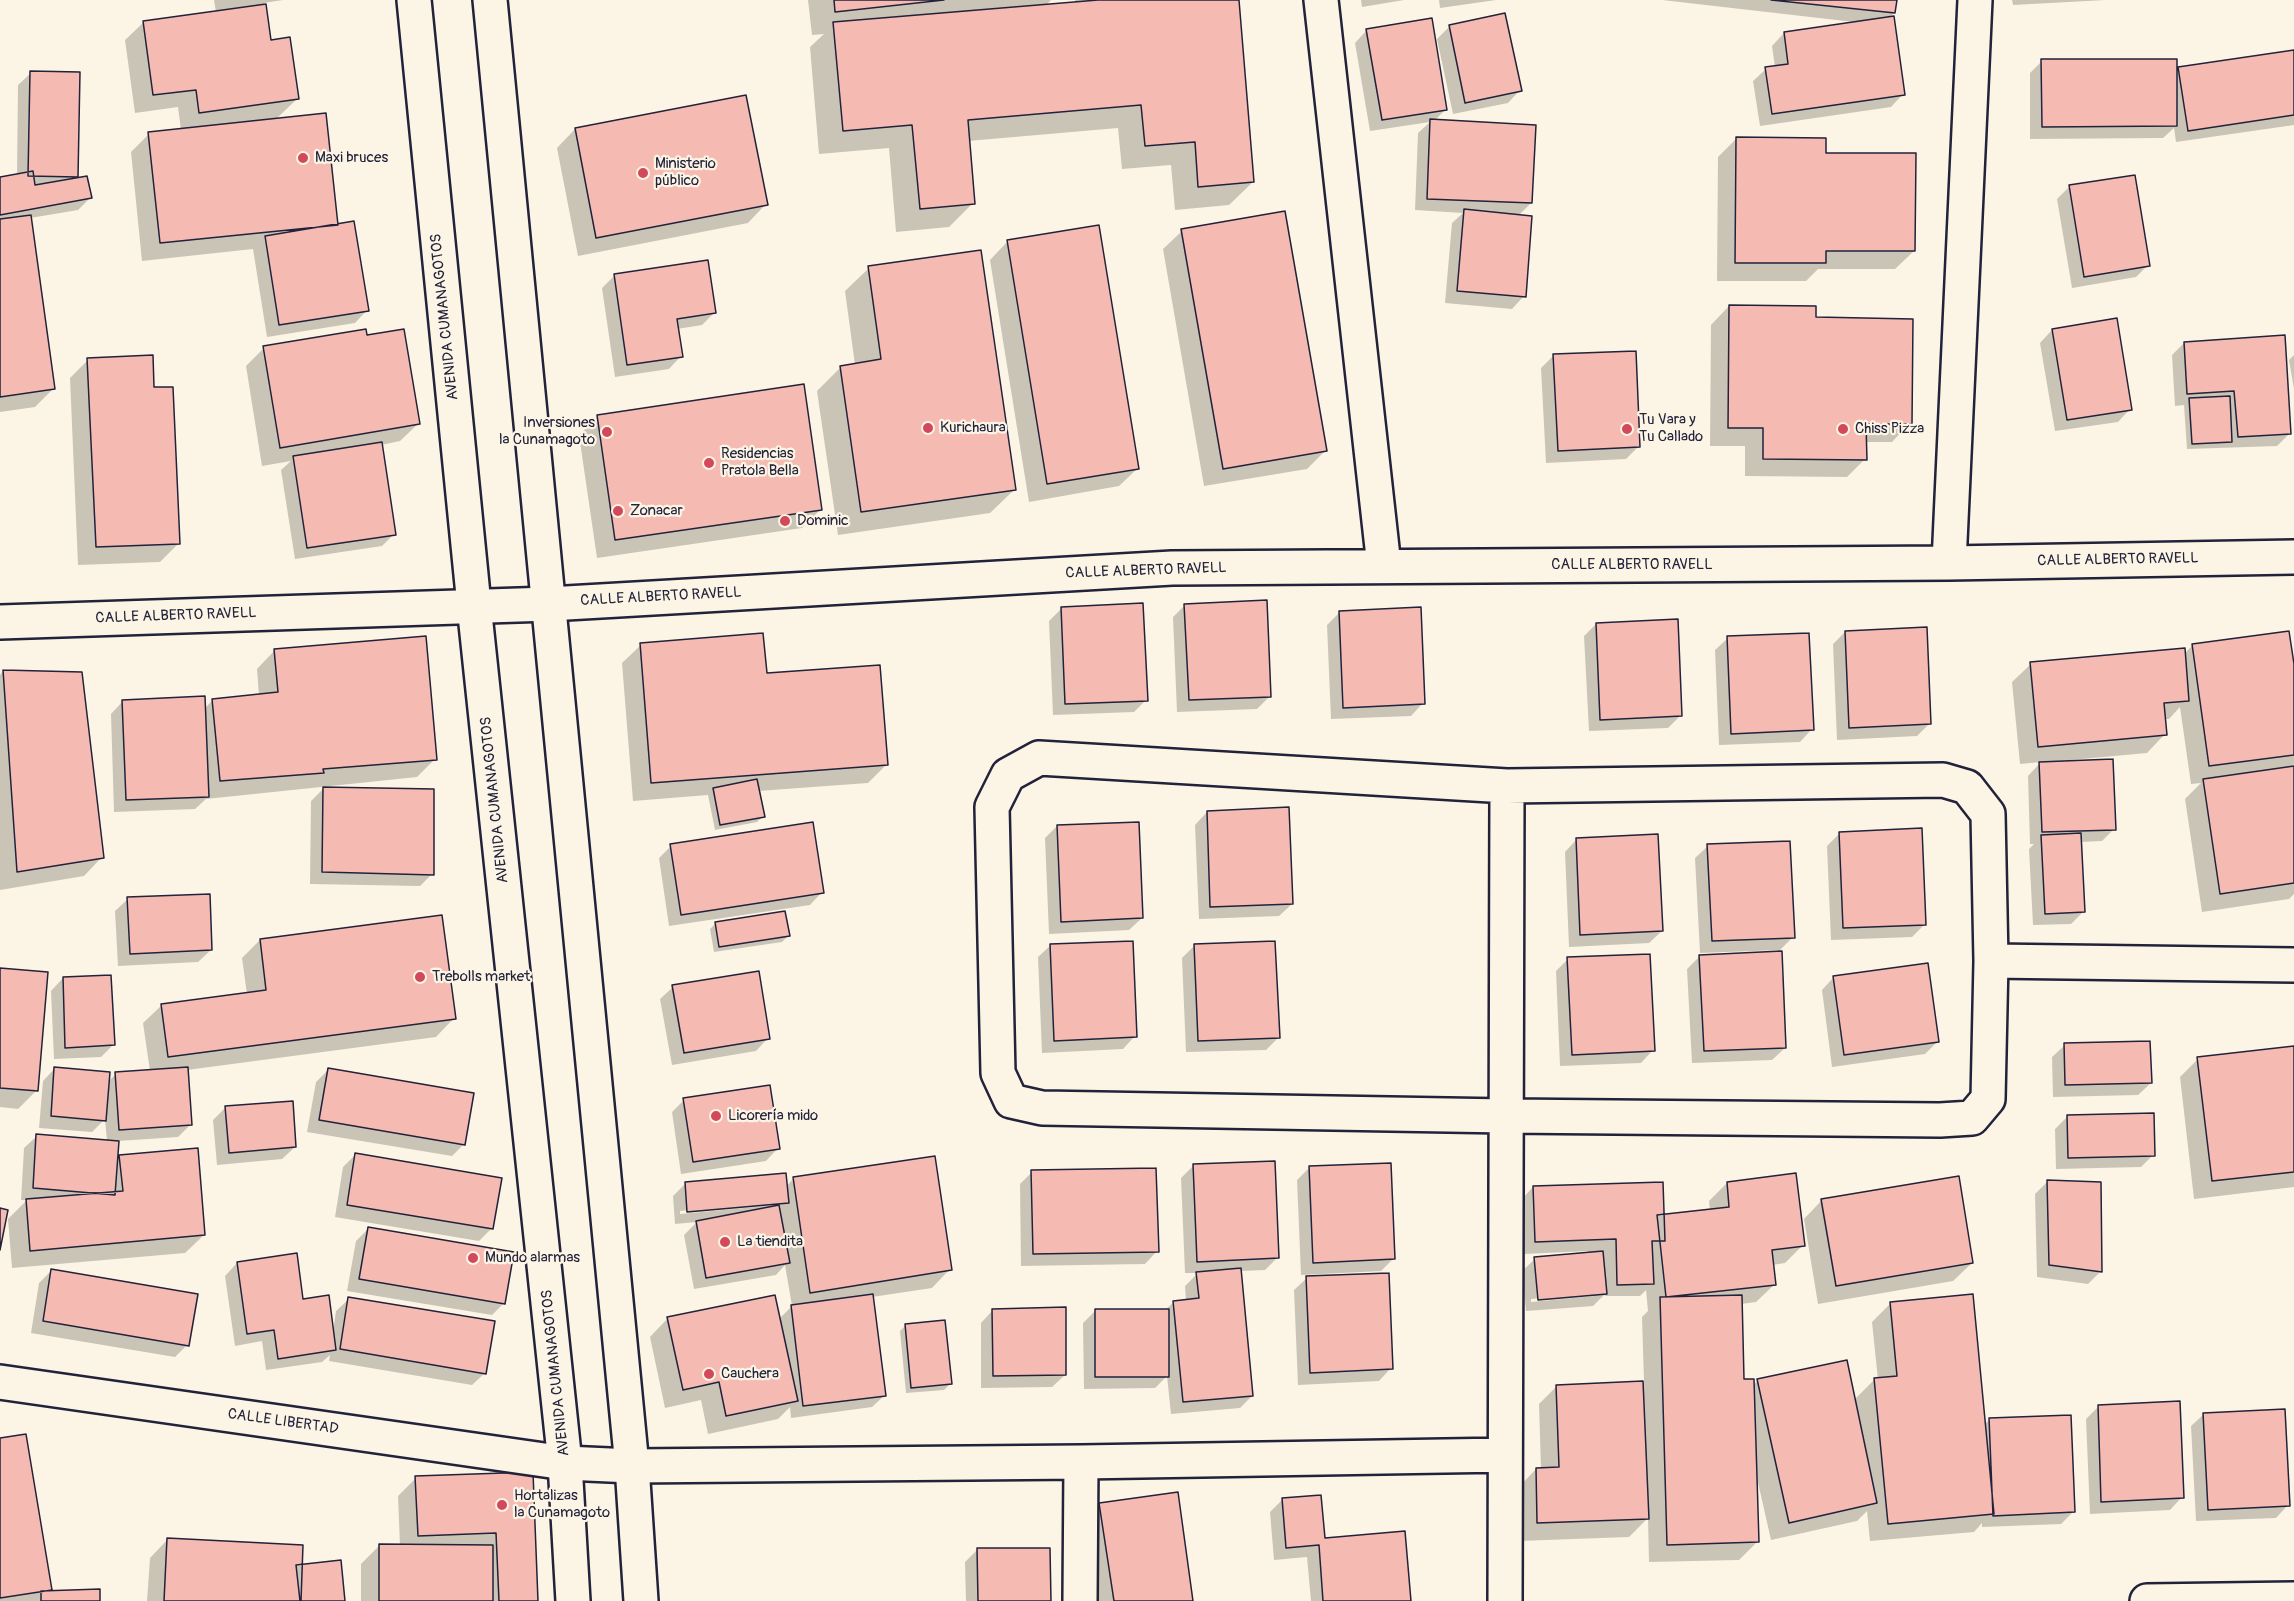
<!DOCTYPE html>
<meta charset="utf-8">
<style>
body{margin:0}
canvas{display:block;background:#fcf5e5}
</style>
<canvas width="2294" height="1601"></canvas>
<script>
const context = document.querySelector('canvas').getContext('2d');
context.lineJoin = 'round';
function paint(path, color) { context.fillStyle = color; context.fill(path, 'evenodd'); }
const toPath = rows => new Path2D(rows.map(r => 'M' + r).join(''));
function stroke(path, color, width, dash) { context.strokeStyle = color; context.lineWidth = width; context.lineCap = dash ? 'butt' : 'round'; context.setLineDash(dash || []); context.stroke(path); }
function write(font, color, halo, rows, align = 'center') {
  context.font = font + ' Pangolin,sans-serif'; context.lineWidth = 4.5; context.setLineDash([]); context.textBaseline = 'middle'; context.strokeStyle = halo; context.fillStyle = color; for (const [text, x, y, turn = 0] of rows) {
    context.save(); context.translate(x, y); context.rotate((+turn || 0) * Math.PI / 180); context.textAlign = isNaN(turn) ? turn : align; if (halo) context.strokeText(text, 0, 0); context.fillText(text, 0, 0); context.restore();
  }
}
paint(toPath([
 [214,0,283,0,264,3,269,42,297,99,275,120,336,226,367,310,355,323,267,337,253,249,142,261,131,152,149,134,181,130,178,107,135,113,125,40,144,22,216,12],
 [808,0,1051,0,1045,6,1075,3,1075,0,1238,0,1253,182,1229,205,1175,210,1171,165,1122,169,1118,128,968,141,973,203,949,227,896,232,889,148,819,154,810,47,824,34,812,35],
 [1361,0,1404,0,1362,7],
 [1439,0,1496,0,1440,8],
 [1662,0,1895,0,1894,13,1888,19,1903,94,1891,107,1760,126,1753,81,1766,69,1775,67,1772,46,1784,33,1854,22],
 [2012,0,2106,0,2013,5],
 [1450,26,1520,90,1508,103,1453,114,1437,39],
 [1367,30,1446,109,1434,121,1531,203,1518,216,1524,296,1512,309,1445,303,1452,223,1463,213,1415,210,1418,133,1430,122,1370,131,1355,43],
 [2294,51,2294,125,2176,142,2174,128,2163,138,2030,139,2030,73,2042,61,2176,72,2179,69],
 [31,73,76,176,73,180,90,198,78,210,30,218,53,389,35,407,0,412,0,179,17,176,18,85],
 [575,129,766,204,748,223,578,256,557,148],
 [1737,138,1824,154,1914,251,1895,269,1818,269,1806,281,1717,281,1718,157],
 [2070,186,2148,265,2136,277,2072,288,2057,199],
 [1182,231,1326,450,1307,469,1204,486,1163,249],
 [1008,241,1138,468,1119,486,1029,502,990,260],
 [869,268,1014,490,990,513,838,535,817,391,841,367,855,365,845,291],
 [615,275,715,312,702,325,677,329,681,356,669,369,615,377,602,288],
 [1729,306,1814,319,1910,423,1892,442,1865,442,1865,459,1847,477,1745,476,1745,446,1710,446,1711,325],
 [2052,330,2130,409,2118,422,2055,431,2040,343],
 [366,337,419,423,400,441,381,445,394,534,382,546,295,559,281,470,291,461,262,466,246,366,264,348],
 [2184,343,2289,434,2277,446,2187,449,2184,405,2175,406,2172,355],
 [1554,355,1638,447,1626,459,1546,463,1541,368],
 [2294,355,2294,389,2289,360],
 [88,360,153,389,179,543,160,562,78,565,70,378],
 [597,417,821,509,802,528,597,558,579,435],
 [1185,605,1270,696,1257,709,1177,712,1173,617],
 [1061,609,1146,700,1134,712,1053,715,1049,621],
 [1339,613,1423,703,1411,716,1331,719,1327,625],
 [1596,624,1681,715,1668,728,1589,731,1584,636],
 [1845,632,1930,723,1917,736,1837,740,1833,644],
 [1728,638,1812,729,1800,742,1719,745,1715,650],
 [641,645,765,675,887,764,868,783,758,791,763,816,757,822,715,830,708,795,633,801,622,663],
 [2193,645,2294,675,2294,764,2290,768,2294,767,2294,894,2289,899,2202,912,2185,799,2201,783,2191,784,2180,707,2169,719,2164,719,2165,734,2147,753,2071,760,2114,829,2102,841,2080,842,2083,912,2071,924,2033,925,2029,849,2034,844,2030,844,2028,776,2041,762,2020,764,2012,682,2031,664,2184,654],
 [275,650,435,759,417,777,206,799,195,809,114,812,111,714,123,701,204,709,213,700,259,696,257,669],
 [3,671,102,857,84,876,0,890,0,675],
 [323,789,432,874,420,886,310,884,311,801],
 [1207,812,1292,904,1279,916,1199,919,1195,825],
 [1057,826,1142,918,1129,930,1049,934,1045,838],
 [1840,833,1924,925,1912,937,1831,940,1827,846],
 [1577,839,1662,931,1649,943,1569,947,1565,852],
 [671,846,822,892,810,905,669,926,659,858],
 [1708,846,1793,937,1778,952,1778,950,1700,953,1695,858],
 [128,899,211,950,198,962,118,966,115,911],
 [716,923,788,936,782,942,714,952,710,929],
 [260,940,454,1018,436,1037,187,1070,190,1125,178,1137,118,1141,116,1160,120,1156,204,1235,185,1253,12,1268,8,1219,27,1200,21,1200,24,1148,37,1136,107,1141,105,1119,92,1132,39,1128,43,1081,55,1068,108,1082,116,1074,150,1071,143,1023,162,1005,247,994,242,958],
 [1051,945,1135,1036,1123,1049,1042,1053,1038,957],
 [1194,946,1279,1037,1266,1050,1186,1052,1182,958],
 [1700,956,1785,1048,1772,1060,1692,1063,1687,969],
 [1568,959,1653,1050,1641,1063,1560,1066,1556,971],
 [0,969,36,1091,18,1109,0,1107],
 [1834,977,1937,1042,1925,1054,1832,1067,1822,990],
 [63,978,113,1045,101,1057,54,1059,51,991],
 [673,987,768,1038,756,1051,672,1065,660,999],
 [2065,1045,2151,1083,2138,1095,2053,1097,2052,1057],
 [2294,1048,2294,1187,2194,1199,2180,1077,2198,1059],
 [328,1070,464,1144,452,1156,307,1132,316,1082],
 [684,1100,778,1148,766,1161,681,1174,672,1112],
 [225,1108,295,1147,282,1159,217,1165,213,1120],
 [2067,1117,2153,1155,2141,1167,2056,1169,2055,1129],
 [355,1155,491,1229,479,1241,335,1217,343,1167],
 [1193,1166,1278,1257,1265,1270,1240,1271,1252,1396,1240,1408,1171,1414,1167,1376,1155,1388,1084,1389,1083,1323,1095,1311,1165,1310,1174,1302,1186,1301,1185,1286,1198,1273,1185,1273,1181,1178],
 [1309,1168,1394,1258,1381,1271,1301,1275,1297,1180],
 [1032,1172,1157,1251,1145,1264,1021,1266,1020,1184],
 [793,1179,950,1269,932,1288,872,1297,885,1395,872,1407,791,1418,790,1407,778,1419,708,1434,701,1400,665,1408,650,1337,668,1318,779,1319,792,1306,785,1265,776,1275,694,1289,684,1235,697,1222,675,1224,673,1196,685,1184,786,1187],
 [776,1202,776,1205,680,1214,680,1211],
 [2048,1181,2101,1271,2088,1284,2037,1277,2035,1194],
 [1727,1183,1803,1245,1785,1263,1772,1265,1775,1284,1756,1302,1741,1304,1743,1381,1753,1386,1758,1380,1854,1400,1874,1380,1878,1380,1872,1322,1891,1303,1984,1425,1989,1420,2074,1511,2061,1524,1982,1527,1982,1523,1974,1532,1870,1541,1867,1511,1857,1521,1771,1540,1757,1478,1757,1542,1739,1560,1649,1562,1648,1518,1629,1537,1519,1541,1518,1488,1536,1469,1541,1469,1539,1404,1557,1386,1644,1382,1642,1317,1648,1311,1646,1290,1640,1296,1605,1296,1605,1294,1593,1306,1526,1311,1522,1271,1535,1259,1588,1254,1588,1251,1524,1254,1521,1200,1533,1187,1662,1216,1710,1211,1709,1201],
 [1594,1293,1594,1296,1531,1302,1531,1299],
 [1822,1200,1972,1263,1953,1281,1818,1304,1804,1219],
 [368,1229,504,1303,492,1315,347,1291,356,1241],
 [237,1263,302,1300,333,1332,336,1311,349,1299,485,1373,472,1385,329,1361,330,1355,322,1362,266,1370,262,1341,235,1346,225,1276],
 [51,1271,187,1345,175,1357,31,1333,39,1283],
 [1307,1278,1391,1368,1379,1381,1298,1385,1294,1290],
 [993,1310,1065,1375,1052,1387,981,1388,981,1323],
 [906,1325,950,1384,944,1390,906,1393,900,1331],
 [2098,1407,2182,1497,2170,1510,2090,1514,2086,1419],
 [2204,1414,2288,1505,2276,1518,2196,1521,2191,1426],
 [0,1439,50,1589,47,1592,99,1601,0,1601],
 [532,1474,536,1601,361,1601,361,1564,380,1545,400,1546,398,1496,416,1478],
 [1282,1500,1323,1539,1409,1601,1311,1601,1307,1557,1274,1560,1270,1512],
 [1100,1504,1192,1601,1093,1601,1082,1523],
 [168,1539,301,1566,343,1601,147,1601,150,1558],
 [978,1549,1049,1601,966,1601,965,1562]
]), '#0003');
const building = toPath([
 [834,0,944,0,835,12,834,0],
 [1098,0,1239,0,1254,182,1198,187,1195,142,1145,146,1141,105,968,120,975,204,920,209,912,125,843,131,833,22,1098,0],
 [1771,0,1897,0,1895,13,1771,0],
 [266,4,271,40,290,37,299,99,199,113,196,90,153,95,143,21,266,4],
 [1505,13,1522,91,1465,103,1449,25,1505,13],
 [1894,16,1905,95,1772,114,1765,67,1788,64,1784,32,1894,16],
 [1432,18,1447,110,1382,120,1366,29,1432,18],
 [2294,50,2294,115,2188,131,2178,67,2294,50],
 [2041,59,2177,59,2177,126,2042,127,2041,59],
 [30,71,80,72,78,177,28,176,30,71],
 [746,95,768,205,596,238,575,128,746,95],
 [326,113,338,225,160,243,148,132,326,113],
 [1430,119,1536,125,1532,203,1427,199,1430,119],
 [1736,137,1826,138,1826,153,1916,153,1915,251,1826,251,1826,263,1735,263,1736,137],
 [33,171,35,185,87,176,92,198,0,215,0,177,33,171],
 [2135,175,2150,266,2084,277,2069,185,2135,175],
 [1464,209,1532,216,1526,297,1457,291,1464,209],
 [1285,211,1327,451,1223,469,1181,229,1285,211],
 [31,215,55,389,0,397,0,219,31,215],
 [354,221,369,311,279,325,265,236,354,221],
 [1099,225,1139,469,1047,484,1007,240,1099,225],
 [981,250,1016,490,861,512,840,366,881,359,868,266,981,250],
 [708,260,716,313,677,319,683,357,627,365,614,274,708,260],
 [1729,305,1816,306,1816,317,1913,319,1912,424,1866,424,1867,460,1763,459,1763,428,1728,428,1729,305],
 [2117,318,2132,410,2067,420,2052,329,2117,318],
 [366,329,367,335,404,329,420,424,280,448,263,346,366,329],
 [2285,335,2291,434,2238,437,2234,391,2187,394,2184,342,2285,335],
 [1636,351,1640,447,1558,451,1553,354,1636,351],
 [153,355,154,387,173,387,180,544,96,547,87,358,153,355],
 [804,384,822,510,615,540,597,415,804,384],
 [2230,396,2232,442,2192,444,2189,398,2230,396],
 [382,442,396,535,307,548,293,456,382,442],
 [1267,600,1271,697,1189,700,1184,604,1267,600],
 [1143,603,1148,701,1065,704,1061,607,1143,603],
 [1421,607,1425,704,1343,708,1339,611,1421,607],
 [1678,619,1682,716,1600,720,1596,623,1678,619],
 [1927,627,1931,724,1849,728,1845,631,1927,627],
 [2289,631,2294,664,2294,755,2209,766,2192,644,2289,631],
 [763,633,767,673,880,665,888,765,651,783,640,643,763,633],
 [1809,633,1814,730,1731,734,1727,636,1809,633],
 [426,636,437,760,323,769,324,773,220,781,212,699,278,692,274,649,426,636],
 [2185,648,2189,701,2164,703,2167,735,2038,747,2030,662,2185,648],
 [3,670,82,672,104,858,17,872,3,670],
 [205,696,209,797,126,800,122,700,205,696],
 [2113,759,2116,830,2042,832,2039,762,2113,759],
 [2294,766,2294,883,2220,894,2203,779,2294,766],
 [757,779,765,817,720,825,713,788,757,779],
 [323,787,434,789,434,875,322,872,323,787],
 [1289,807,1293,904,1210,907,1207,811,1289,807],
 [813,822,824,893,681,915,670,844,813,822],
 [1139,822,1143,918,1061,922,1057,825,1139,822],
 [1922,828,1926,925,1843,928,1839,832,1922,828],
 [2081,833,2085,912,2045,914,2041,835,2081,833],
 [1658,834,1663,931,1580,935,1576,838,1658,834],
 [1790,841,1795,938,1712,941,1707,844,1790,841],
 [210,894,212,950,130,954,127,897,210,894],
 [785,911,790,936,719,947,715,922,785,911],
 [442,915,456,1019,168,1057,161,1004,266,990,260,939,442,915],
 [1133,941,1137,1037,1054,1041,1050,944,1133,941],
 [1275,941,1280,1038,1198,1041,1194,944,1275,941],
 [1782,951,1786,1048,1704,1051,1699,955,1782,951],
 [1650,954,1655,1051,1572,1055,1567,957,1650,954],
 [1928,963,1939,1042,1844,1055,1833,976,1928,963],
 [0,968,48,972,38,1091,0,1088,0,968],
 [759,971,770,1039,684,1053,672,985,759,971],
 [111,975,115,1045,65,1048,63,977,111,975],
 [2150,1041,2152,1083,2065,1085,2064,1043,2150,1041],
 [2294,1046,2294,1172,2212,1181,2197,1057,2294,1046],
 [54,1067,110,1072,106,1121,51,1116,54,1067],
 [188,1067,192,1125,119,1130,115,1072,188,1067],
 [328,1068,474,1093,465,1145,319,1120,328,1068],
 [770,1085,780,1149,693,1162,683,1098,770,1085],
 [293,1101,296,1147,229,1153,225,1106,293,1101],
 [2154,1113,2155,1156,2068,1158,2067,1115,2154,1113],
 [36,1134,119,1141,115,1195,33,1188,36,1134],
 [198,1148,205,1235,30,1251,26,1199,123,1191,119,1155,198,1148],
 [355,1153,502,1178,493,1229,347,1205,355,1153],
 [935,1156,952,1270,810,1293,793,1177,935,1156],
 [1275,1161,1279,1258,1197,1262,1193,1164,1275,1161],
 [1391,1163,1395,1259,1313,1263,1309,1166,1391,1163],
 [1156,1168,1159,1252,1033,1254,1031,1170,1156,1168],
 [786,1173,789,1203,687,1212,685,1182,786,1173],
 [1796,1173,1805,1246,1772,1250,1776,1285,1666,1297,1657,1215,1729,1207,1727,1182,1796,1173],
 [1959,1176,1973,1263,1836,1286,1821,1199,1959,1176],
 [2047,1180,2101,1182,2102,1272,2049,1265,2047,1180],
 [1663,1182,1665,1241,1652,1241,1654,1284,1617,1285,1616,1239,1535,1242,1533,1186,1663,1182],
 [779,1205,790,1263,706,1278,696,1221,779,1205],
 [0,1208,8,1210,0,1250,0,1208],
 [368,1227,514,1252,505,1304,359,1279,368,1227],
 [1603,1251,1607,1294,1538,1300,1534,1257,1603,1251],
 [297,1253,303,1299,329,1295,336,1350,278,1359,274,1330,247,1334,237,1262,297,1253],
 [1241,1268,1253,1396,1183,1402,1173,1301,1199,1298,1196,1272,1241,1268],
 [51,1269,198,1294,189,1346,43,1321,51,1269],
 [1389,1273,1393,1369,1310,1373,1306,1276,1389,1273],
 [873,1294,886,1396,803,1406,791,1305,873,1294],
 [1973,1294,1994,1514,1888,1524,1874,1378,1897,1376,1890,1302,1973,1294],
 [775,1295,798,1401,726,1416,719,1382,683,1390,667,1317,775,1295],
 [1742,1295,1744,1379,1754,1379,1759,1542,1667,1545,1660,1297,1742,1295],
 [348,1297,495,1321,486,1374,340,1349,348,1297],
 [1066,1307,1066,1375,993,1376,992,1309,1066,1307],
 [1095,1309,1169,1309,1169,1377,1095,1377,1095,1309],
 [945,1320,952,1384,911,1388,905,1324,945,1320],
 [1847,1360,1877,1503,1789,1523,1757,1379,1847,1360],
 [1643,1381,1649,1519,1537,1523,1536,1468,1559,1467,1556,1385,1643,1381],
 [2180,1401,2184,1498,2101,1502,2098,1405,2180,1401],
 [2285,1409,2290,1506,2208,1510,2203,1413,2285,1409],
 [2071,1415,2075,1512,1993,1516,1989,1418,2071,1415],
 [26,1434,52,1590,0,1598,0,1438,26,1434],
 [533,1472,538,1601,499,1601,496,1533,418,1536,415,1476,533,1472],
 [1178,1492,1193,1601,1114,1601,1099,1503,1178,1492],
 [1321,1495,1325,1538,1405,1531,1411,1601,1323,1601,1319,1545,1286,1548,1282,1498,1321,1495],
 [167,1538,303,1545,301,1601,164,1601,167,1538],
 [379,1544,493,1545,493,1601,379,1601,379,1544],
 [977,1548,1050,1548,1051,1601,978,1601,977,1548],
 [341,1560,345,1601,300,1601,296,1565,341,1560],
 [100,1589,100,1601,41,1601,41,1591,100,1589]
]);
paint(building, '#f5bab2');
stroke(building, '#22223b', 1.5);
const street = toPath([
 [1321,0,1384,566],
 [1949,563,1975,0],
 [0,622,549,604,1172,568,1949,563,2294,557],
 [1039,758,1507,786,1943,780,1967,787,1988,814,1991,961,1988,1099,1972,1118,1940,1120,1506,1116,1042,1108,1011,1101,998,1073,992,807,1008,775,1039,758],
 [1991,961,2294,965],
 [0,1382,565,1463,632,1466,1081,1462,1505,1455],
 [1080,1601,1081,1462],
 [1505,1601,1507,786],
 [2147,1601,2294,1599]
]);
const secondary = toPath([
 [414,0,474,605,565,1463,573,1601],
 [490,0,632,1466,641,1601]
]);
stroke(street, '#22223b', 38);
stroke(secondary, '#22223b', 38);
stroke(street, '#fcf5e5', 33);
stroke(secondary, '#fcf5e5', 33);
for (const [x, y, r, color] of [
 [303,158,6,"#d1495b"],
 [643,173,6,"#d1495b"],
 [928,428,6,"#d1495b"],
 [1627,429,6,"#d1495b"],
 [1843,429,6,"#d1495b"],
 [607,432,6,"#d1495b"],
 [709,463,6,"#d1495b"],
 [618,511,6,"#d1495b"],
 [785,521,6,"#d1495b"],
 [420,977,6,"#d1495b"],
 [716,1116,6,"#d1495b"],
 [725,1242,6,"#d1495b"],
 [473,1258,6,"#d1495b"],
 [709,1374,6,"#d1495b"],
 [502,1505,6,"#d1495b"]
]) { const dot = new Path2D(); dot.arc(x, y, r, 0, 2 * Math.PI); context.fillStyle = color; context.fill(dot); stroke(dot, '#fcf5e5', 2); }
write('15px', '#22223b', '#fcf5e5', [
 ["Maxi bruces",315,158],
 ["Ministerio",655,164],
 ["público",655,181],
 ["Tu Vara y",1639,420],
 ["Tu Callado",1639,437],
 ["Inversiones",595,423,"right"],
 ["la Cunamagoto",595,440,"right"],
 ["Kurichaura",940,428],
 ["Chiss Pizza",1855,429],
 ["Residencias",721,454],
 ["Pratola Bella",721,471],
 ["Zonacar",630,511],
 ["Dominic",797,521],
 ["Trebolls market",432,977],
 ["Licorería mido",728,1116],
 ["La tiendita",737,1242],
 ["Mundo alarmas",485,1258],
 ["Cauchera",721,1374],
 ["Hortalizas",514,1496],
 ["la Cunamagoto",514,1513]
], 'left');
write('15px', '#22223b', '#fcf5e5', [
 ["AVENIDA CUMANAGOTOS",445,317,-96],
 ["CALLE ALBERTO RAVELL",2118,560,-1],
 ["CALLE ALBERTO RAVELL",1632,565],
 ["CALLE ALBERTO RAVELL",1146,571,-2],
 ["CALLE ALBERTO RAVELL",661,597,-3],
 ["CALLE ALBERTO RAVELL",176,616,-2],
 ["AVENIDA CUMANAGOTOS",495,800,-96],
 ["AVENIDA CUMANAGOTOS",556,1373,-96],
 ["CALLE LIBERTAD",283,1422,8]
]);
</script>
